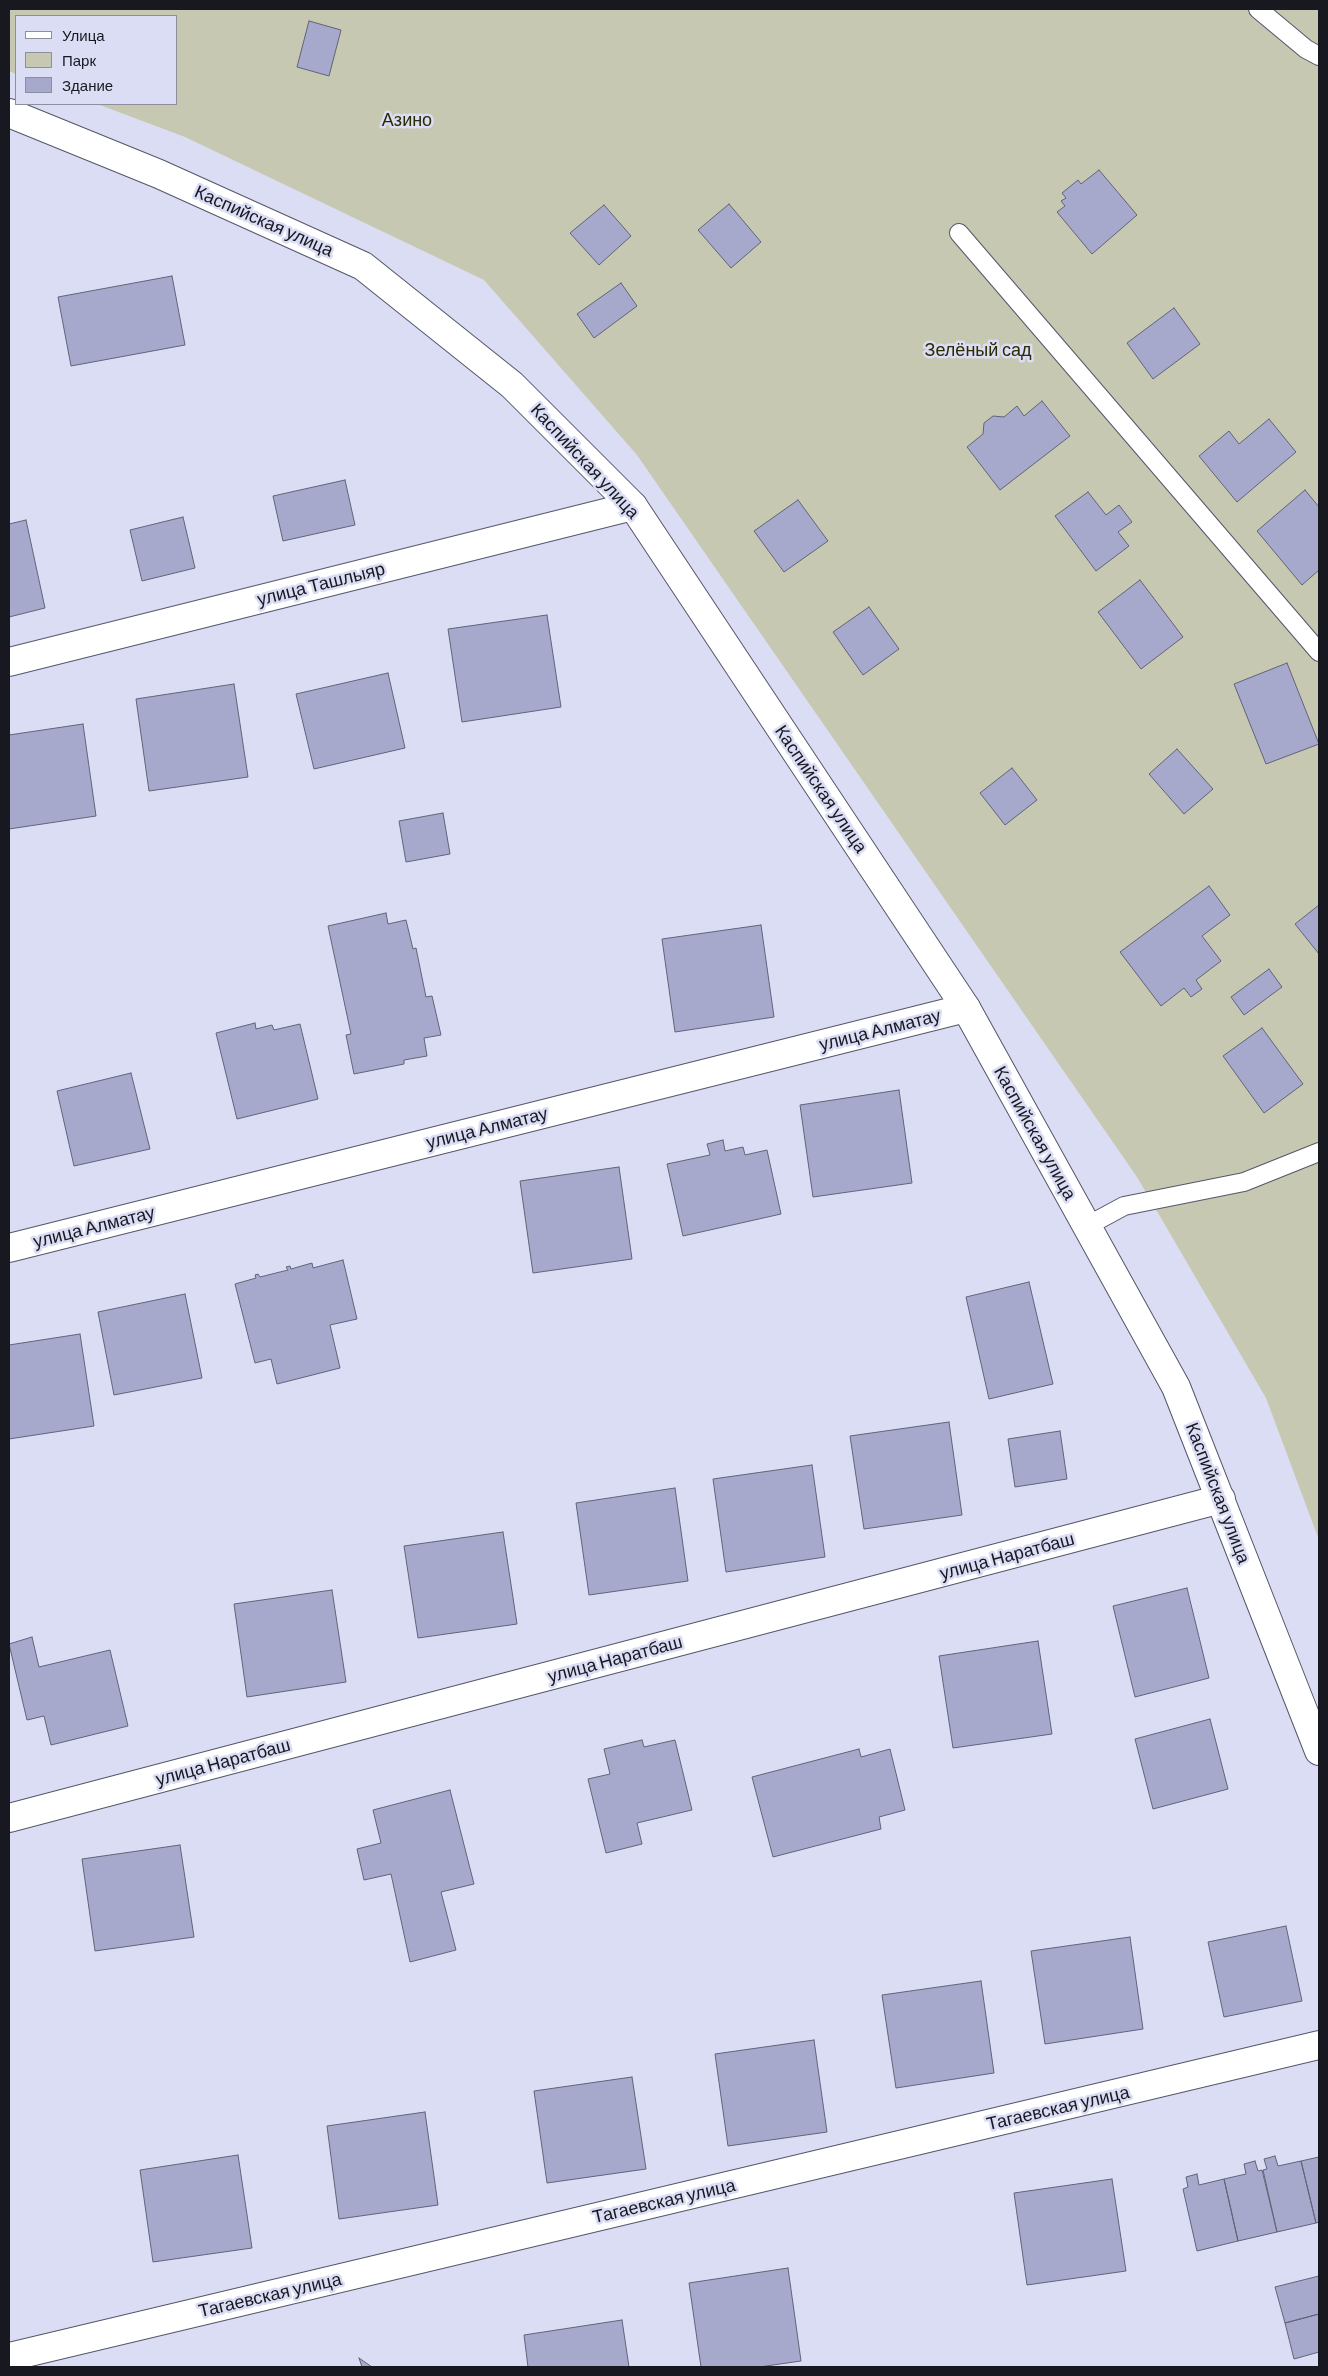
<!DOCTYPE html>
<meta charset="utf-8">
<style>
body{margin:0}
#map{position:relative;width:1328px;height:2376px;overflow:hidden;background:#dbddf4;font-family:Barlow,sans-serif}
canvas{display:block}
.frame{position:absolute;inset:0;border:10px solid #171820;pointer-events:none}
.legend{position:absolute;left:15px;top:15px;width:162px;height:90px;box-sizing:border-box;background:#dbddf4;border:1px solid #8d8e9f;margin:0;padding:6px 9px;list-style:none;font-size:15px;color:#171820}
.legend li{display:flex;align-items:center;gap:10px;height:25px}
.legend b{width:25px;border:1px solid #8d8e9f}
</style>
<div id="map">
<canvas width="1328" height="2376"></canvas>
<div class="frame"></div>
<ul class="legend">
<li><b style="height:6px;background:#fff"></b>Улица</li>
<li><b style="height:14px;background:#c7c8b2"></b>Парк</li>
<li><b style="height:14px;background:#a6a9cc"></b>Здание</li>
</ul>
</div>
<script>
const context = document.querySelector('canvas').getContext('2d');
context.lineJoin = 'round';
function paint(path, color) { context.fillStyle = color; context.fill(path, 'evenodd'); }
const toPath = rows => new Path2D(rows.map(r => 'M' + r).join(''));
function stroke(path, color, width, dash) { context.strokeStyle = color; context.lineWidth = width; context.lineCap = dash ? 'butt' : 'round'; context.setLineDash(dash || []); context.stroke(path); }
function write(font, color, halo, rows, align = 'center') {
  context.font = font + ' Barlow,sans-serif'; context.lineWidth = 5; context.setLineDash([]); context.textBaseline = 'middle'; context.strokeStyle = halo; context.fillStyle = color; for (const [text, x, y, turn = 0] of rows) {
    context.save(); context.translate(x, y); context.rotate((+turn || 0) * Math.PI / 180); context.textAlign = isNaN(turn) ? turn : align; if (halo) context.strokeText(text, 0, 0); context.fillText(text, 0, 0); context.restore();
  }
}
paint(toPath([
 [9,9,1319,9,1319,1540,1266,1398,1137,1177,637,455,484,280,185,137,97,104,176,104,176,16,16,16,16,74,9,71]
]), '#c7c8b2');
const building = toPath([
 [309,21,341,30,329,76,297,67,309,21],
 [1099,170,1137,215,1092,254,1057,212,1065,206,1061,201,1066,198,1062,193,1078,180,1081,184,1099,170],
 [729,204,761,242,731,268,698,230,729,204],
 [604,205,631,236,599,265,570,233,604,205],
 [172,276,185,345,71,366,58,297,172,276],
 [621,283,637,306,594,338,577,314,621,283],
 [1174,308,1200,344,1153,379,1127,343,1174,308],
 [1042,401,1070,436,1000,490,967,447,983,434,984,423,993,416,1004,417,1017,406,1024,416,1042,401],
 [1269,419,1296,452,1237,502,1199,456,1229,431,1239,444,1269,419],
 [345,480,355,525,283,541,273,496,345,480],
 [1305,490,1319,507,1319,570,1302,585,1257,531,1305,490],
 [1088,492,1106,515,1119,505,1132,522,1118,532,1129,546,1096,571,1055,516,1088,492],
 [798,500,828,541,784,572,754,531,798,500],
 [183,517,195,568,142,581,130,530,183,517],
 [26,520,45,608,9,617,9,524,26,520],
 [1140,580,1183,637,1141,669,1098,612,1140,580],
 [869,607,899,649,863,675,833,632,869,607],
 [547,615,561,707,462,722,448,629,547,615],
 [1287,663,1319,744,1266,764,1234,684,1287,663],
 [388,673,405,748,314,769,296,694,388,673],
 [234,684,248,777,149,791,136,699,234,684],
 [83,724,96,816,9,829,9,735,83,724],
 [1177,749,1213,789,1184,814,1149,774,1177,749],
 [1012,768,1037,800,1005,825,980,793,1012,768],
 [443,813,450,854,406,862,399,821,443,813],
 [1209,886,1230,915,1202,936,1221,961,1196,980,1202,989,1191,997,1184,988,1161,1006,1120,952,1209,886],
 [1319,905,1319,954,1295,924,1319,905],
 [386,913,388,924,406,920,413,949,416,948,426,997,432,996,441,1035,424,1038,427,1056,404,1060,404,1064,354,1074,346,1035,351,1034,328,926,386,913],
 [761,925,774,1017,675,1032,662,939,761,925],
 [1269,969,1282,987,1244,1015,1231,997,1269,969],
 [255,1023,256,1029,272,1025,274,1030,300,1024,318,1099,237,1119,216,1033,255,1023],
 [1262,1028,1303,1084,1264,1113,1223,1056,1262,1028],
 [131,1073,150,1149,74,1166,57,1091,131,1073],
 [899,1090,912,1183,813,1197,800,1105,899,1090],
 [723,1140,725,1151,743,1147,745,1155,767,1150,781,1214,683,1236,667,1164,710,1155,707,1144,723,1140],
 [619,1167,632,1259,533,1273,520,1181,619,1167],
 [343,1260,357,1319,330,1325,340,1368,277,1384,271,1359,255,1363,235,1284,256,1278,255,1275,258,1274,260,1277,288,1270,286,1267,290,1266,291,1269,312,1263,313,1268,343,1260],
 [1029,1282,1053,1384,989,1399,966,1297,1029,1282],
 [185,1294,202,1378,114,1395,98,1312,185,1294],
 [80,1334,94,1426,9,1439,9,1345,80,1334],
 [949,1422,962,1515,864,1529,850,1436,949,1422],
 [1060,1431,1067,1479,1015,1487,1008,1439,1060,1431],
 [812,1465,825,1557,726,1572,713,1479,812,1465],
 [675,1488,688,1581,589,1595,576,1503,675,1488],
 [503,1532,517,1624,418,1638,404,1546,503,1532],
 [1187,1588,1209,1678,1135,1697,1113,1606,1187,1588],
 [332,1590,346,1682,247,1697,234,1604,332,1590],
 [32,1637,39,1667,110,1650,128,1726,51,1745,44,1716,27,1720,9,1644,32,1637],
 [1038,1641,1052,1734,953,1748,939,1656,1038,1641],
 [1210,1719,1228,1789,1153,1809,1135,1739,1210,1719],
 [642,1740,644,1747,675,1740,692,1810,637,1823,642,1844,606,1853,588,1779,610,1774,604,1749,642,1740],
 [859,1749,861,1757,890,1749,905,1810,879,1817,881,1829,773,1857,752,1777,859,1749],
 [450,1790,474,1884,441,1892,456,1950,410,1962,391,1874,364,1880,357,1849,381,1843,373,1810,450,1790],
 [180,1845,194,1937,95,1951,82,1859,180,1845],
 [1286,1926,1302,2001,1224,2017,1208,1942,1286,1926],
 [1130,1937,1143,2029,1045,2044,1031,1951,1130,1937],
 [981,1981,994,2073,896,2088,882,1995,981,1981],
 [814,2040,827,2132,728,2146,715,2054,814,2040],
 [632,2077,646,2169,547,2183,534,2091,632,2077],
 [425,2112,438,2205,339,2219,327,2126,425,2112],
 [238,2155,252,2248,153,2262,140,2170,238,2155],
 [1275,2156,1278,2166,1301,2161,1316,2223,1277,2232,1263,2170,1267,2169,1264,2159,1275,2156],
 [1319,2157,1319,2222,1316,2223,1301,2161,1319,2157],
 [1255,2161,1258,2171,1262,2170,1277,2232,1238,2241,1224,2179,1246,2174,1244,2164,1255,2161],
 [1197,2174,1199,2185,1224,2179,1238,2241,1197,2251,1183,2189,1188,2187,1186,2177,1197,2174],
 [1112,2179,1126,2271,1027,2285,1014,2193,1112,2179],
 [788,2268,801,2361,759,2367,701,2367,689,2283,788,2268],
 [1319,2276,1319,2314,1285,2323,1275,2287,1319,2276],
 [1319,2314,1319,2352,1294,2359,1285,2323,1319,2314],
 [622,2320,629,2367,528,2367,524,2335,622,2320],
 [359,2358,372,2367,362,2367,359,2358]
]);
paint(building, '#a6a9cc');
stroke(building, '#626377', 1);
const service = toPath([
 [1258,9,1306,49,1319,56],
 [959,233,1319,652],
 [1087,1226,1124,1206,1244,1182,1319,1152]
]);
const minor = toPath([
 [9,662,633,506],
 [9,1248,966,1008],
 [9,1818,1221,1499],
 [9,2357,1319,2045]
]);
const tertiary = toPath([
 [9,113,159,174,363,266,512,385,633,506,966,1008,1176,1387,1319,1751]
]);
stroke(service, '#545669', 20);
stroke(minor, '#545669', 30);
stroke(tertiary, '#545669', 30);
stroke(service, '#fff', 18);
stroke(minor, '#fff', 28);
stroke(tertiary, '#fff', 28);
write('18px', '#2b2b00', '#dbddf4', [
 ["Азино",407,120],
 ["Зелёный сад",978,350]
]);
write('18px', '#171820', '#dbddf4', [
 ["Каспийская улица",264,221,24],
 ["Каспийская улица",585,461,47],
 ["улица Ташлыяр",321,584,-14],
 ["Каспийская улица",821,789,56],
 ["улица Алматау",880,1030,-14],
 ["улица Алматау",487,1128,-14],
 ["Каспийская улица",1035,1133,61],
 ["улица Алматау",94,1227,-14],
 ["Каспийская улица",1218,1493,69],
 ["улица Наратбаш",1007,1556,-15],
 ["улица Наратбаш",615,1659,-15],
 ["улица Наратбаш",223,1762,-15],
 ["Тагаевская улица",1058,2108,-13],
 ["Тагаевская улица",664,2201,-13],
 ["Тагаевская улица",270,2295,-13]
]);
</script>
